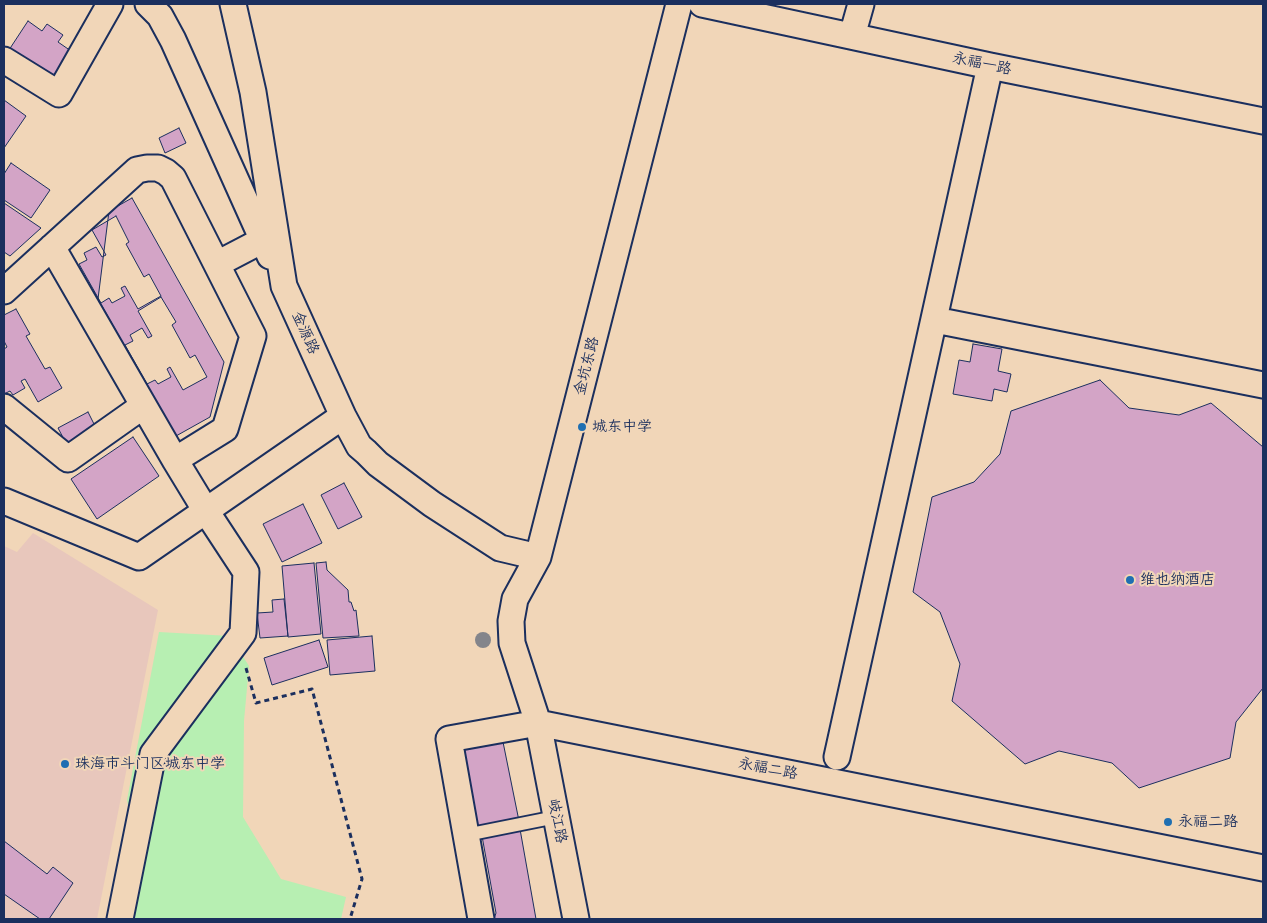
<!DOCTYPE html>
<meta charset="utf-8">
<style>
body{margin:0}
#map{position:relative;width:1267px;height:923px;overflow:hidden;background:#f1d6b8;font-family:"Patrick Hand",sans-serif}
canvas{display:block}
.frame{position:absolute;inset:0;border:5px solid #1b2f5e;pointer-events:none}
</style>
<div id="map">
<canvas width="1267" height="923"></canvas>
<div class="frame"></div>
</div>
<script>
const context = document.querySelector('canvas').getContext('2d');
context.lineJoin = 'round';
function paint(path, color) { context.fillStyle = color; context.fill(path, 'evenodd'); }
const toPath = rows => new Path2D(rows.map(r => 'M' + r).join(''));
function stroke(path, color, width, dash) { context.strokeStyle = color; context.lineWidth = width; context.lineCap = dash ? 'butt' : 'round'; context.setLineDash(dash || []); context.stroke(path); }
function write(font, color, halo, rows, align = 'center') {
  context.font = font + ' "Patrick Hand","LXGW WenKai TC",sans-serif'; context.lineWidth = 4; context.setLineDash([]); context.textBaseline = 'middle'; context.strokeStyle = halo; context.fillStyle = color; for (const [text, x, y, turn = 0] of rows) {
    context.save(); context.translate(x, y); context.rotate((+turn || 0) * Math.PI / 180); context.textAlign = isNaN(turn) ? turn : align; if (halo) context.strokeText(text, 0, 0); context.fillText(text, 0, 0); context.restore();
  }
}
paint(toPath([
 [33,533,158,610,97,919,4,919,4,546,17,552]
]), '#e8c7bc');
paint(toPath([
 [159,632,230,636,249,666,244,721,243,817,281,879,346,897,341,919,124,919,137,853,127,800]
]), '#b7efb2');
const building = toPath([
 [28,21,42,31,47,24,63,35,58,42,71,51,48,85,5,56,28,21],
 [4,100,26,116,4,148,4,100],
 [179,128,186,143,165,153,159,138,179,128],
 [11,163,50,190,31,218,4,200,4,174,11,163],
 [132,198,224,362,210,417,176,436,98,299,109,211,132,198],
 [4,203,41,228,10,256,4,252,4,203],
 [116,216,129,242,126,244,144,277,149,274,161,296,138,309,125,286,121,288,125,296,112,303,109,298,101,303,79,264,87,260,84,253,96,247,102,257,106,255,92,230,116,216],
 [161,297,176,322,172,325,190,358,195,355,207,377,183,390,170,367,167,369,171,377,158,384,155,380,147,384,125,345,133,341,130,335,142,328,148,338,152,336,138,311,161,297],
 [16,309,30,334,26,336,45,369,50,367,62,388,38,402,25,379,21,381,25,388,13,395,10,391,4,394,4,349,7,347,4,341,4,315,16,309],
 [973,344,1002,349,998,371,1011,374,1007,392,994,389,992,401,953,394,959,360,970,362,973,344],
 [1100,380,1129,408,1179,415,1211,403,1263,447,1263,688,1236,722,1230,758,1139,788,1112,763,1059,751,1025,764,952,701,960,664,940,612,913,592,932,497,974,482,1000,454,1011,411,1100,380],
 [88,412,97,430,67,445,58,428,88,412],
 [133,437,159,476,97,519,71,479,133,437],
 [344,483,362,517,338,529,321,495,344,483],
 [303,504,322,543,282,562,263,524,303,504],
 [326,562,327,570,348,590,349,602,351,602,354,611,356,610,359,636,323,638,316,563,326,562],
 [314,563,321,634,288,637,282,566,314,563],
 [284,599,288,636,260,638,257,613,273,612,272,600,284,599],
 [372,636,375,671,330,675,327,640,372,636],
 [319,640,328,667,272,685,264,658,319,640],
 [503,742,519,821,478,829,462,750,503,742],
 [520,829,536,919,494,919,496,913,482,836,520,829],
 [4,841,47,874,53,867,73,883,49,919,40,919,4,894,4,841]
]);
paint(building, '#d3a4c6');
stroke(building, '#1b2f5e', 1);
const lane = toPath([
 [466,835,556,817]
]);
const street = toPath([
 [148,4,160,16,173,40,270,256],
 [233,4,253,92,284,286,343,416,359,446,366,452,378,464,432,504,500,548,538,557],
 [702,4,990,66,1263,121],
 [852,36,861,4],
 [4,60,59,94,110,4],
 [52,247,175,460,206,511,246,572,243,633,153,754,120,919],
 [217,264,263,240],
 [4,291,137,170,147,168,158,168,166,172,173,178,253,336,225,429,175,460],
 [935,320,1263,385],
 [4,407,68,459,143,406],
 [4,501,139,557,343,416],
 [837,757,990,66],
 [481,919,449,739,538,723,1263,868],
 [576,919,538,723,512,643,511,621,515,599,538,557,679,4]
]);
stroke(lane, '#1b2f5e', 16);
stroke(street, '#1b2f5e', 29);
stroke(toPath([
 [246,668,256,703,312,689,362,879,350,919]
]), '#1b2f5e', 3, [5, 4]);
stroke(lane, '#f1d6b8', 12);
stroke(street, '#f1d6b8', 25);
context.fillStyle = '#84858b';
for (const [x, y] of [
 [483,640]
]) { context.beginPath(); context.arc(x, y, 8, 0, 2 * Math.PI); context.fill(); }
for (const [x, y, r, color] of [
 [582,427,5,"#1f6fb2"],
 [1130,580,5,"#1f6fb2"],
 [65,764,5,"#1f6fb2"],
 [1168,822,5,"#1f6fb2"]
]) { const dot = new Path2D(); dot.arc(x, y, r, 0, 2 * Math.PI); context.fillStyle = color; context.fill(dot); stroke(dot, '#f1d6b8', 2); }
write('15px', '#1b2f5e', '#f1d6b8', [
 ["永福一路",982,64,12],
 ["金源路",305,333,66],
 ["金坑东路",587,366,-76],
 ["永福二路",768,769,11],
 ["岐江路",557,821,79]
]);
write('15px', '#1b2f5e', '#f1d6b8', [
 ["城东中学",592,427],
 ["维也纳酒店",1140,580],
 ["珠海市斗门区城东中学",75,764],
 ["永福二路",1178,822]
], 'left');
</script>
